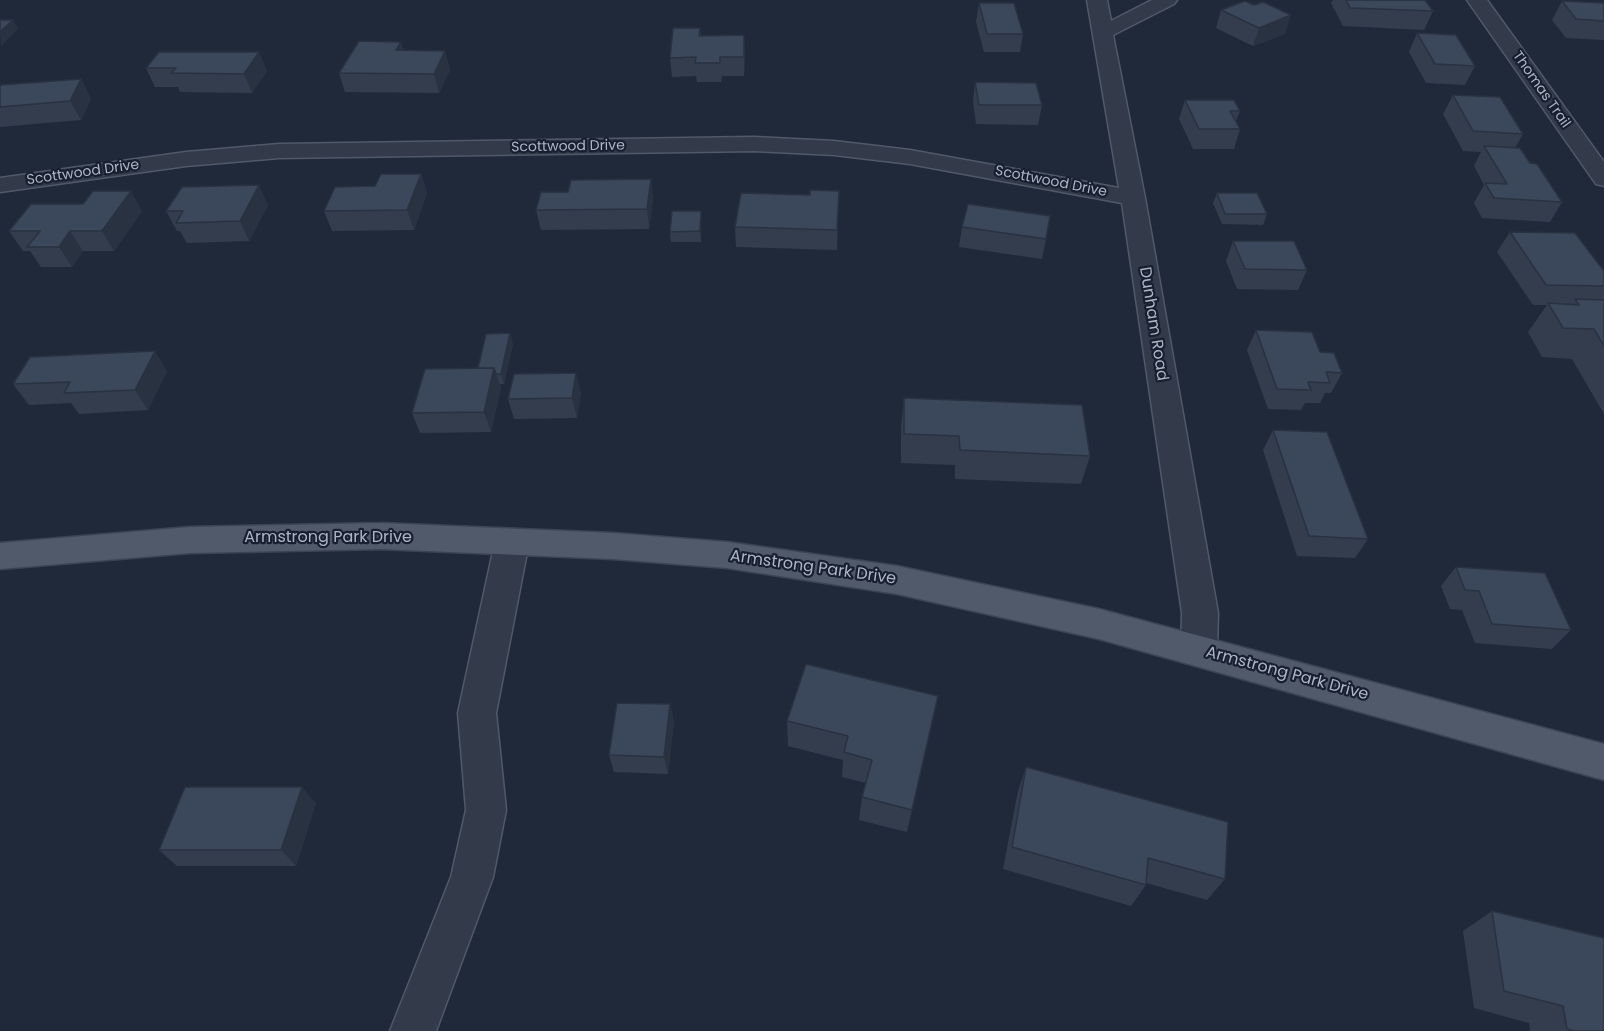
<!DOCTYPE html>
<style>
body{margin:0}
canvas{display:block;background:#1f293a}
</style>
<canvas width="1604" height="1031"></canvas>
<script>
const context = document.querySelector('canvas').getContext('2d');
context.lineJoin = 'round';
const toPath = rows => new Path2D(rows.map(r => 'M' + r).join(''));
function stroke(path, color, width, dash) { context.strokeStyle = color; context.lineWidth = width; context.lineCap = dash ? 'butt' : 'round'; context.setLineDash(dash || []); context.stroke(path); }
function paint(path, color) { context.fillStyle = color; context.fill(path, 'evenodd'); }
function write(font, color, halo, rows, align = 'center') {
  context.font = font + ' Poppins,sans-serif'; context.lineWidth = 4.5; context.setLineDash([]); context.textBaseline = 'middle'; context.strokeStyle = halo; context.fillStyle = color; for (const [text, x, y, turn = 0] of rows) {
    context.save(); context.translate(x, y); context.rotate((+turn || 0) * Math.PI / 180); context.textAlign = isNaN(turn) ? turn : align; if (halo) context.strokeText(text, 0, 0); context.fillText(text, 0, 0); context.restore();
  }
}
const minor = toPath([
 [1087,0,1107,0,1111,21,1152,0,1177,0,1174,4,1113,35,1145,198,1218,613,1217,650,1212,661,1199,666,1186,661,1181,650,1182,613,1122,203,910,164,834,155,754,151,279,158,186,166,0,192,0,178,186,152,279,144,754,137,834,141,910,150,1119,188,1087,0],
 [1467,0,1487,0,1604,162,1604,186,1596,184,1467,0],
 [512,529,524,533,529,542,496,713,506,810,493,877,436,1031,390,1031,451,877,466,810,458,713,495,542,500,533,512,529]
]);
const major = toPath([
 [381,523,613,533,727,542,897,566,1099,609,1604,744,1604,780,1099,639,897,594,727,568,613,559,381,549,190,553,0,569,0,543,190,527,381,523]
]);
stroke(minor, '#505968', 3);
stroke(major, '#3c4454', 3);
paint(minor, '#333b4a');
paint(major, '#515a6b');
paint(toPath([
 [1333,0,1425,0,1433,11,1424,30,1343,26,1331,3],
 [1562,1,1604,3,1604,40,1566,38,1552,20],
 [979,3,1023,34,1020,52,984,52,976,22],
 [1221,10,1285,34,1253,46,1216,28],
 [700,28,701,36,745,54,744,76,722,76,721,82,697,82,696,76,672,77,670,58],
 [1417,33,1475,66,1465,85,1426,83,1409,52],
 [404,50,445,51,450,70,439,93,345,92,339,73],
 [159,52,267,71,252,93,180,92,178,87,155,87,146,68],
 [81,79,91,99,81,120,0,127,0,85],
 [975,82,1042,105,1038,125,976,124,973,101],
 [1453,95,1523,134,1515,148,1530,163,1562,202,1550,222,1482,218,1474,203,1484,185,1474,166,1481,152,1463,151,1443,114],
 [1185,100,1240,111,1236,121,1240,129,1234,149,1193,149,1179,119],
 [421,174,427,193,414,230,332,231,324,211,375,186],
 [651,179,653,199,649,229,541,230,536,210,568,192],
 [839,191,837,250,736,247,735,227],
 [1217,193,1267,214,1263,225,1222,224,1213,203],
 [268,205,249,241,187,243,180,231,177,231,166,211],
 [142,211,114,251,83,251,72,267,41,267,30,251,23,251,9,231],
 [701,211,701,242,671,242,670,232],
 [962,227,1046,239,1042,259,959,247],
 [1510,232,1604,271,1604,414,1572,359,1542,357,1528,332,1547,305,1533,305,1497,252],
 [1233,241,1307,270,1298,290,1237,289,1226,261],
 [1256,330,1342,373,1331,393,1325,393,1320,403,1305,403,1301,410,1268,409,1247,350],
 [513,344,504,384,500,384,501,388,491,432,420,433,412,413],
 [167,371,148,410,79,414,71,403,29,405,13,384],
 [581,393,577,418,514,419,508,399],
 [904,398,1090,456,1081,484,955,479,955,465,901,463,901,427],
 [1273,430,1368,539,1355,558,1297,556,1263,450],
 [1456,567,1571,630,1552,649,1475,643,1462,610,1450,609,1441,586],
 [938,696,907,832,859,820,862,797,866,783,842,777,843,760,788,746,787,721],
 [670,704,674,722,668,774,614,772,609,755],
 [1026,767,1225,879,1207,900,1146,883,1146,885,1131,906,1003,869,1018,791],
 [316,803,296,866,177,866,159,850],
 [1492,911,1604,1031,1530,1031,1529,1023,1474,1008,1463,931]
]), '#333d4e');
paint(toPath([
 [1291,15,1285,34,1253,46,1259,28],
 [13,20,18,29,1,46,0,32],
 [744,35,745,54,744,76],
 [401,42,407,60,396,50],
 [445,51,450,70,439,93,434,74],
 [259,52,267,71,252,93,244,74],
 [81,79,91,99,81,120,70,101],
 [421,174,427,193,414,230,407,210],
 [651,179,653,199,649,229,647,209],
 [259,185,268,205,249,241,240,221],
 [131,191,142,211,114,251,102,231],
 [701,211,701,242,700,231],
 [70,231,83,251,72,267,59,247],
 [510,333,513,344,504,384,501,374],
 [155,351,167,371,148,410,135,390],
 [494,368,501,388,491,432,484,412],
 [576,373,581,393,577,418,572,398],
 [938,696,933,721,907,832,912,810],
 [670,704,674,722,668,774,664,757],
 [302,787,316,803,296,866,281,850]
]), '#293240');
const building = toPath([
 [1346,0,1425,0,1433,11,1350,8,1346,0],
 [1245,1,1254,5,1263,2,1291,15,1259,28,1221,10,1245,1],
 [1562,1,1604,3,1604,21,1576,19,1562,1],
 [979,3,1014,3,1023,34,987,34,979,3],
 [0,20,13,20,0,32,0,20],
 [673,28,700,28,699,36,744,35,744,57,720,57,720,63,695,63,696,57,670,58,673,28],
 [1417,33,1456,35,1475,66,1435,64,1417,33],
 [359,41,401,42,396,50,445,51,434,74,339,73,359,41],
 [159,52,259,52,244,74,171,73,176,68,146,68,159,52],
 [81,79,70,101,0,107,0,85,81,79],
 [975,82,1036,83,1042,105,979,105,975,82],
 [1453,95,1500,97,1523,134,1473,131,1453,95],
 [1185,100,1234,100,1240,111,1230,111,1240,129,1199,129,1185,100],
 [1484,146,1520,148,1530,163,1537,164,1562,202,1494,198,1485,183,1507,184,1484,146],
 [381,174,421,174,407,210,324,211,335,187,375,186,381,174],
 [651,179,647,209,536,210,541,192,568,192,571,180,651,179],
 [259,185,240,221,176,223,183,211,166,211,182,187,259,185],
 [810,190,839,191,837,230,735,227,741,193,810,195,810,190],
 [93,191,131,191,102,231,70,231,59,247,27,247,40,231,9,231,31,204,83,204,93,191],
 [1217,193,1257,193,1267,214,1225,214,1217,193],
 [968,204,1050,216,1046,239,962,227,968,204],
 [672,211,701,211,700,231,670,232,672,211],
 [1510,232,1575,233,1604,271,1604,286,1546,285,1510,232],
 [1233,241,1294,241,1307,270,1245,269,1233,241],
 [1575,299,1604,300,1604,346,1594,329,1563,328,1548,303,1579,305,1575,299],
 [1256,330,1312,332,1320,352,1334,353,1342,373,1326,372,1330,383,1308,382,1311,390,1277,389,1256,330],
 [510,333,501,374,496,374,494,368,478,368,486,334,510,333],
 [155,351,135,390,64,393,70,382,13,384,30,357,155,351],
 [494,368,484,412,412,413,425,369,494,368],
 [576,373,572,398,508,399,514,374,576,373],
 [904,398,1082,405,1090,456,960,450,959,436,904,434,904,398],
 [1273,430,1327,432,1368,539,1309,536,1273,430],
 [1456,567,1545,573,1571,630,1492,624,1479,591,1465,590,1456,567],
 [806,664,938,696,912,810,862,797,872,760,844,752,848,736,787,721,806,664],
 [617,703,670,704,664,757,609,755,617,703],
 [1026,767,1228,822,1225,879,1148,858,1146,885,1012,847,1026,767],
 [185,787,302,787,281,850,159,850,185,787],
 [1492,911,1604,938,1604,1031,1575,1031,1567,1029,1563,1006,1504,991,1492,911]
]);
paint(building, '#3b475b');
stroke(building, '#293240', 1.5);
write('14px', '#adb6c7', '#18202f', [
 ["Thomas Trail",1541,90,55],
 ["Scottwood Drive",568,147,-1],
 ["Scottwood Drive",83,173,-8],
 ["Scottwood Drive",1051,182,11]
]);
write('16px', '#adb6c7', '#18202f', [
 ["Dunham Road",1153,324,81],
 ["Armstrong Park Drive",328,538],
 ["Armstrong Park Drive",813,568,8],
 ["Armstrong Park Drive",1287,674,15]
]);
</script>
